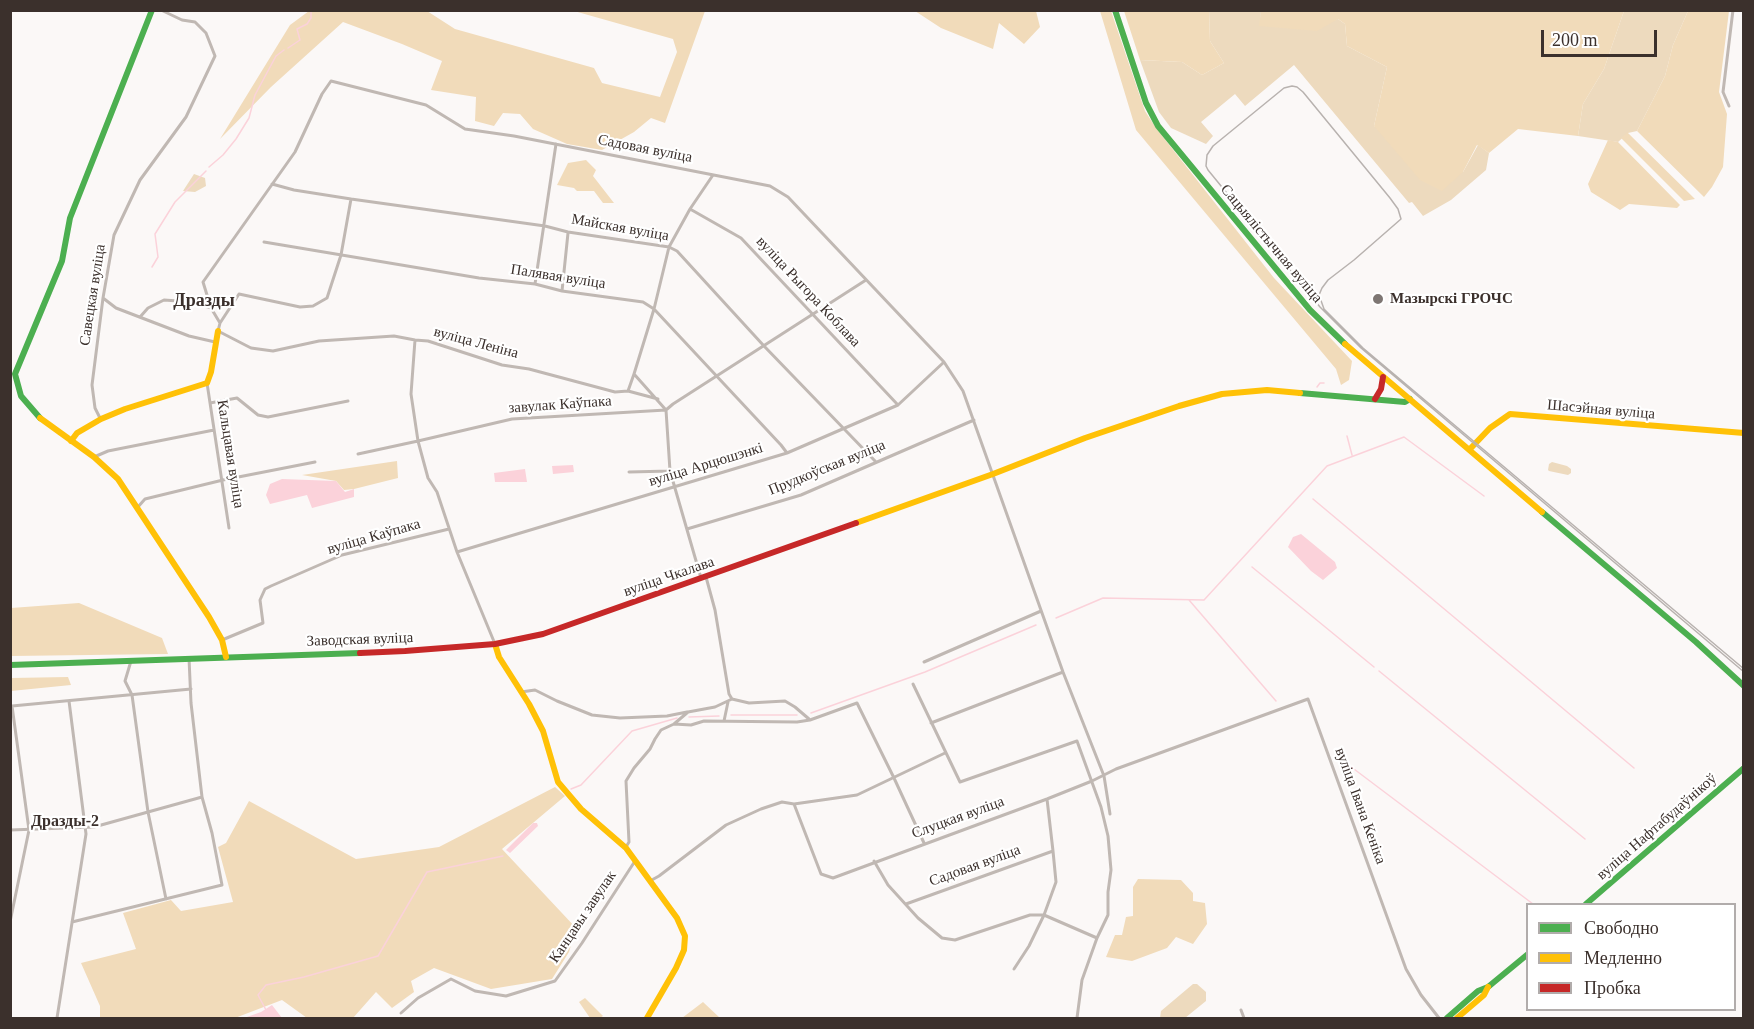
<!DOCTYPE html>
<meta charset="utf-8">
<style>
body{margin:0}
#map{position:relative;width:1754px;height:1029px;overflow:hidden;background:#fbf8f7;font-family:Georgia,serif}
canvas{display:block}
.frame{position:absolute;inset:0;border:12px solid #3b302c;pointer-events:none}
.legend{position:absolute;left:1526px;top:903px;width:210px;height:108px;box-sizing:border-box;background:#fff;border:2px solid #b1acab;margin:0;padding:8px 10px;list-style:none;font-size:18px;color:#3b302c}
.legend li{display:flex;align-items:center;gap:12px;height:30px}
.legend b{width:30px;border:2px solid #b1acab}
.scale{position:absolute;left:1541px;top:30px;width:116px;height:27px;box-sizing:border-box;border:3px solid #3b302c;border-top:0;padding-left:8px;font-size:18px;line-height:21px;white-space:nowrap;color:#3b302c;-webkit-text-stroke:4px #fff;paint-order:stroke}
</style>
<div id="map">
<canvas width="1754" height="1029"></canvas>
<div class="frame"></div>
<ul class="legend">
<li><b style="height:8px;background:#4caf50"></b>Свободно</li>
<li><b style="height:8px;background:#ffc107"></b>Медленно</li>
<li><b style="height:8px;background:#c62828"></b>Пробка</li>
</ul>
<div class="scale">200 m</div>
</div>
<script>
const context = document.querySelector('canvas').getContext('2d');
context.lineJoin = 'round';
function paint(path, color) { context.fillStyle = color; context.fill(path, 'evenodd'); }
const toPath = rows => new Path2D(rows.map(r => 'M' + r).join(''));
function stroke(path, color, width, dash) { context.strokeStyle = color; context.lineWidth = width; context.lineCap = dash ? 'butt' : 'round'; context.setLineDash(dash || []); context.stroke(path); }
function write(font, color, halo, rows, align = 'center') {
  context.font = font + ' Georgia,serif'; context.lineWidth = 4.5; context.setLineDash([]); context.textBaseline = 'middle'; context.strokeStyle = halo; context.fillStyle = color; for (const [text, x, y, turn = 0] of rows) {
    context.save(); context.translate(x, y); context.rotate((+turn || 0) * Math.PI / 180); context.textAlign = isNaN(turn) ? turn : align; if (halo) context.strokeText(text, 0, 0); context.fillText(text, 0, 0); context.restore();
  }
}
paint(toPath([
 [1209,11,1261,11,1260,26,1338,19,1345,24,1347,46,1387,67,1374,126,1463,172,1478,145,1489,153,1486,170,1451,200,1423,216,1412,202,1409,203,1294,65,1245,106,1235,94,1201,122,1213,136,1206,144,1171,128,1159,112,1140,60,1182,62,1202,75,1224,63,1210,41],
 [1624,11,1688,11,1673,45,1665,76,1637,131,1628,133,1618,142,1578,136,1583,104,1604,69],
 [194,174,205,178,206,186,195,192,183,191],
 [1552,462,1567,466,1571,469,1571,473,1568,475,1549,471,1548,470,1549,464],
 [1193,984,1197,984,1206,992,1206,1001,1185,1018,1160,1018,1161,1011]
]), '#eddabe');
paint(toPath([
 [309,11,427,11,455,29,594,68,602,83,660,97,677,52,673,39,574,11,705,11,665,123,651,118,634,132,602,150,567,144,533,129,520,114,503,113,494,126,475,121,476,97,431,90,442,61,402,44,343,22,271,87,220,139,290,25],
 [915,11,1036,11,1040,27,1024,44,999,23,993,49,941,28],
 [1100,11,1111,11,1145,111,1156,128,1274,278,1352,361,1349,380,1341,385,1336,369,1136,130],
 [1124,11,1209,11,1210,41,1224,63,1202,75,1182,62,1140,60],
 [1261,11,1624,10,1624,11,1604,69,1583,104,1578,136,1518,129,1489,153,1477,145,1463,172,1442,191,1420,180,1374,126,1387,67,1347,46,1345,24,1338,19,1317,31,1259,26],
 [1688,11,1729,11,1719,92,1727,114,1723,167,1712,187,1704,197,1637,131,1665,76,1673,45],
 [1628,132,1628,133,1695,199,1684,201,1621,138],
 [1608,140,1618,142,1680,205,1677,208,1629,204,1620,210,1591,192,1588,184],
 [586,160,596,170,593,176,614,203,603,203,594,191,577,191,574,188,557,185,568,163],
 [397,461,398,478,354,489,344,490,336,481,302,475],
 [79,603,162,638,168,654,11,656,11,608],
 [68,677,71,685,11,691,11,678],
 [555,787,565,796,502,849,576,928,569,952,552,979,491,989,434,968,411,981,414,992,392,1008,376,992,353,1018,307,1018,282,1000,235,1018,100,1018,100,1006,81,963,136,949,123,913,171,900,181,911,233,902,218,847,226,843,249,801,356,859,439,847],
 [1138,879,1181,880,1193,893,1193,901,1205,903,1207,924,1193,944,1176,937,1167,948,1132,961,1106,957,1115,935,1122,935,1126,917,1133,916,1133,887],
 [585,998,603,1016,600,1018,590,1018,579,1002],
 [703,1002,720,1018,682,1018]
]), '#f1dbba');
paint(toPath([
 [573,465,574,472,553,474,552,466],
 [525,469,527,482,495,482,494,473],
 [282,479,336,481,345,492,354,489,354,497,312,508,307,495,270,504,266,495,270,484],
 [1301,534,1335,562,1337,568,1323,580,1311,571,1288,547,1293,537],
 [533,823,537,823,538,826,510,853,506,850],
 [272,1005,282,1018,244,1018,261,1012]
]), '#fbd2da');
stroke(toPath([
 [376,10,376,11],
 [288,48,300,40,297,29,307,24,311,18,311,10],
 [209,167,223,155,236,139,249,118,255,95,276,56,284,50],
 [152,267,158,257,155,234,175,202,206,171],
 [1317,387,1320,383,1324,383],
 [1347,436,1352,455],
 [1313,499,1634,768],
 [1252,567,1374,667],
 [1189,600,1276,701],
 [1056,618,1103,598,1204,600,1327,466,1404,437,1484,496],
 [1379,671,1585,839],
 [811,713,925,672,1036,625],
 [731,715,797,715],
 [689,717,719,716],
 [1342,760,1533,904],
 [571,789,581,785,632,731,677,718],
 [266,1010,258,995,266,985,304,977,378,956,427,872,503,856]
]), '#fbd2da', 1.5);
stroke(toPath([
 [1729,106,1723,92,1733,10],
 [713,175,690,209,669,247,654,309,634,374,666,410,673,404,866,280],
 [272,184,294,190,351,199,545,226,568,232,669,247,677,251,764,346,876,462],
 [690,209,741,238,898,405],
 [264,242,479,278,535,284,562,291,643,302,654,309,781,445,787,453],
 [535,284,556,144],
 [562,291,568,233],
 [103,298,116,308,189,336,215,342],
 [140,317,148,308,164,300,192,302,211,308],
 [220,323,239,294,300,307,313,306,327,298,341,255,351,199],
 [415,340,411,394,418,441,428,478,437,492,457,552,495,644],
 [207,383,229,528],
 [628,391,634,374],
 [658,399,628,391,615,392,529,369,502,365,428,341,415,340,394,336,319,341,273,351,251,348,218,331,220,323,211,308,203,282,295,152,322,94,331,81,426,105,465,129,514,136,770,186,788,197,944,362,963,391,1063,672,1104,776,1110,814],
 [210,403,237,398,258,415,268,417,348,401],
 [100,418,95,408,92,385,103,298,114,235,140,180,186,117,215,56,206,33,195,22,182,20,161,10],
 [358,454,418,441,512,419,666,410,670,471,701,578],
 [94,457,108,451,214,430],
 [629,472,670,471],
 [137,508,145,499,223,480,315,462],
 [687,529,801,495,974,420],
 [457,552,787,453,898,405,944,362],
 [706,577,715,610,729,694,732,699,749,703,785,701,795,707,809,719],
 [222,640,263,623,260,600,265,589,271,586,342,555,449,529],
 [131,661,125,681,132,695,148,812,166,899],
 [924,662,1041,611],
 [913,684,960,782,1077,741,1101,807,1108,836,1111,870,1108,892,1108,915,1097,938,1082,980,1077,1018],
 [521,692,535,690,557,701,592,715,620,718,667,716,687,712],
 [12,706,191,689],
 [724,721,728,702],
 [931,723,1063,672],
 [674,724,691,725,704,721,797,722,810,720,857,703,894,778,924,843],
 [794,804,821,874,833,878,1047,799,1092,781,1116,769,1308,699,1406,969,1421,995,1439,1018],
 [10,830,94,827,202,797],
 [626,847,629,842,626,781,634,768,650,749,655,739,661,730,674,724,688,712,715,707,732,699],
 [874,861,888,885,918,918,942,938,955,940,1030,915,1044,915,1097,938],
 [650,881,659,876,726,825,761,809,782,802,794,804,857,795,945,753],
 [906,904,1053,851],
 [10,922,29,830,12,706],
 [72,922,222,885,212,833,202,797,191,703,189,658],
 [1014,969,1029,946,1044,915,1056,882,1053,851,1047,799],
 [1241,1010,1244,1018],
 [401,1013,418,998,451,979,475,991,506,996,555,981,582,943,635,861],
 [57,1018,86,834,69,701]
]), '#c0b8b3', 3);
stroke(toPath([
 [1115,10,1146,103,1158,126,1310,310,1345,344],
 [1300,393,1405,402,1410,399],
 [40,418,21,396,15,374,62,261,70,218,152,10],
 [1542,512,1696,642,1744,686],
 [10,665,360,653],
 [1586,904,1744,768],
 [1447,1018,1478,991,1488,987,1528,954]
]), '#4caf50', 6);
stroke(toPath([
 [1345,344,1542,512],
 [40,418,94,457,118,479,209,617,222,640,226,657],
 [71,441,77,433,101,419,125,409,207,383,211,372,218,331],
 [1470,449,1490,428,1510,414,1744,433],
 [856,523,993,474,1085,438,1179,406,1222,394,1267,390,1300,393],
 [495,644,499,657,529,704,543,731,558,782,581,809,626,848,677,918,685,936,684,950,676,968,647,1018],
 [1457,1018,1484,995,1488,987]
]), '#ffc107', 6);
stroke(toPath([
 [1375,399,1381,389,1383,377],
 [360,653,405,651,495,644,543,634,856,523]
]), '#c62828', 6);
stroke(toPath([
 [1744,669,1363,348,1324,309,1319,295,1322,288,1328,280,1354,260,1401,219,1398,209,1390,198,1303,92,1297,87,1292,86,1284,88,1213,146,1207,155,1206,166,1208,170,1320,307,1361,348,1744,672]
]), '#b8b2af', 1.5);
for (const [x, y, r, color] of [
 [1378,299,6,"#7e7673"]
]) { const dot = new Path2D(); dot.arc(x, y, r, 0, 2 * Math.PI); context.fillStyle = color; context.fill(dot); stroke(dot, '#fff', 2); }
write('15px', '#3b302c', '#fff', [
 ["Садовая вуліца",645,149,11],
 ["Майская вуліца",620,228,10],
 ["Сацыялістычная вуліца",1271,244,50],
 ["Палявая вуліца",558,277,9],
 ["вуліца Рыгора Коблава",808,292,47],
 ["Савецкая вуліца",93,295,-81],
 ["вуліца Леніна",476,343,15],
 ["завулак Каўпака",560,405,-4],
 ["Шасэйная вуліца",1601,410,5],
 ["Кальцавая вуліца",230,454,81],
 ["вуліца Арцюшэнкі",706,465,-17],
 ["Прудкоўская вуліца",827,468,-22],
 ["вуліца Каўпака",374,537,-16],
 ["вуліца Чкалава",669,577,-19],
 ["Заводская вуліца",360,640,-2],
 ["вуліца Івана Кеніка",1360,806,70],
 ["Слуцкая вуліца",958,818,-20],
 ["вуліца Нафтабудаўнікоў",1657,827,-41],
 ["Садовая вуліца",975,866,-20],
 ["Канцавы завулак",583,917,-56]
]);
write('bold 15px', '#3b302c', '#fff', [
 ["Мазырскі ГРОЧС",1390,299]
], 'left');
write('bold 16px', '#3b302c', '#fff', [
 ["Дразды-2",65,822]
]);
write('bold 18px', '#3b302c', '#fff', [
 ["Дразды",204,301]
]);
</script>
